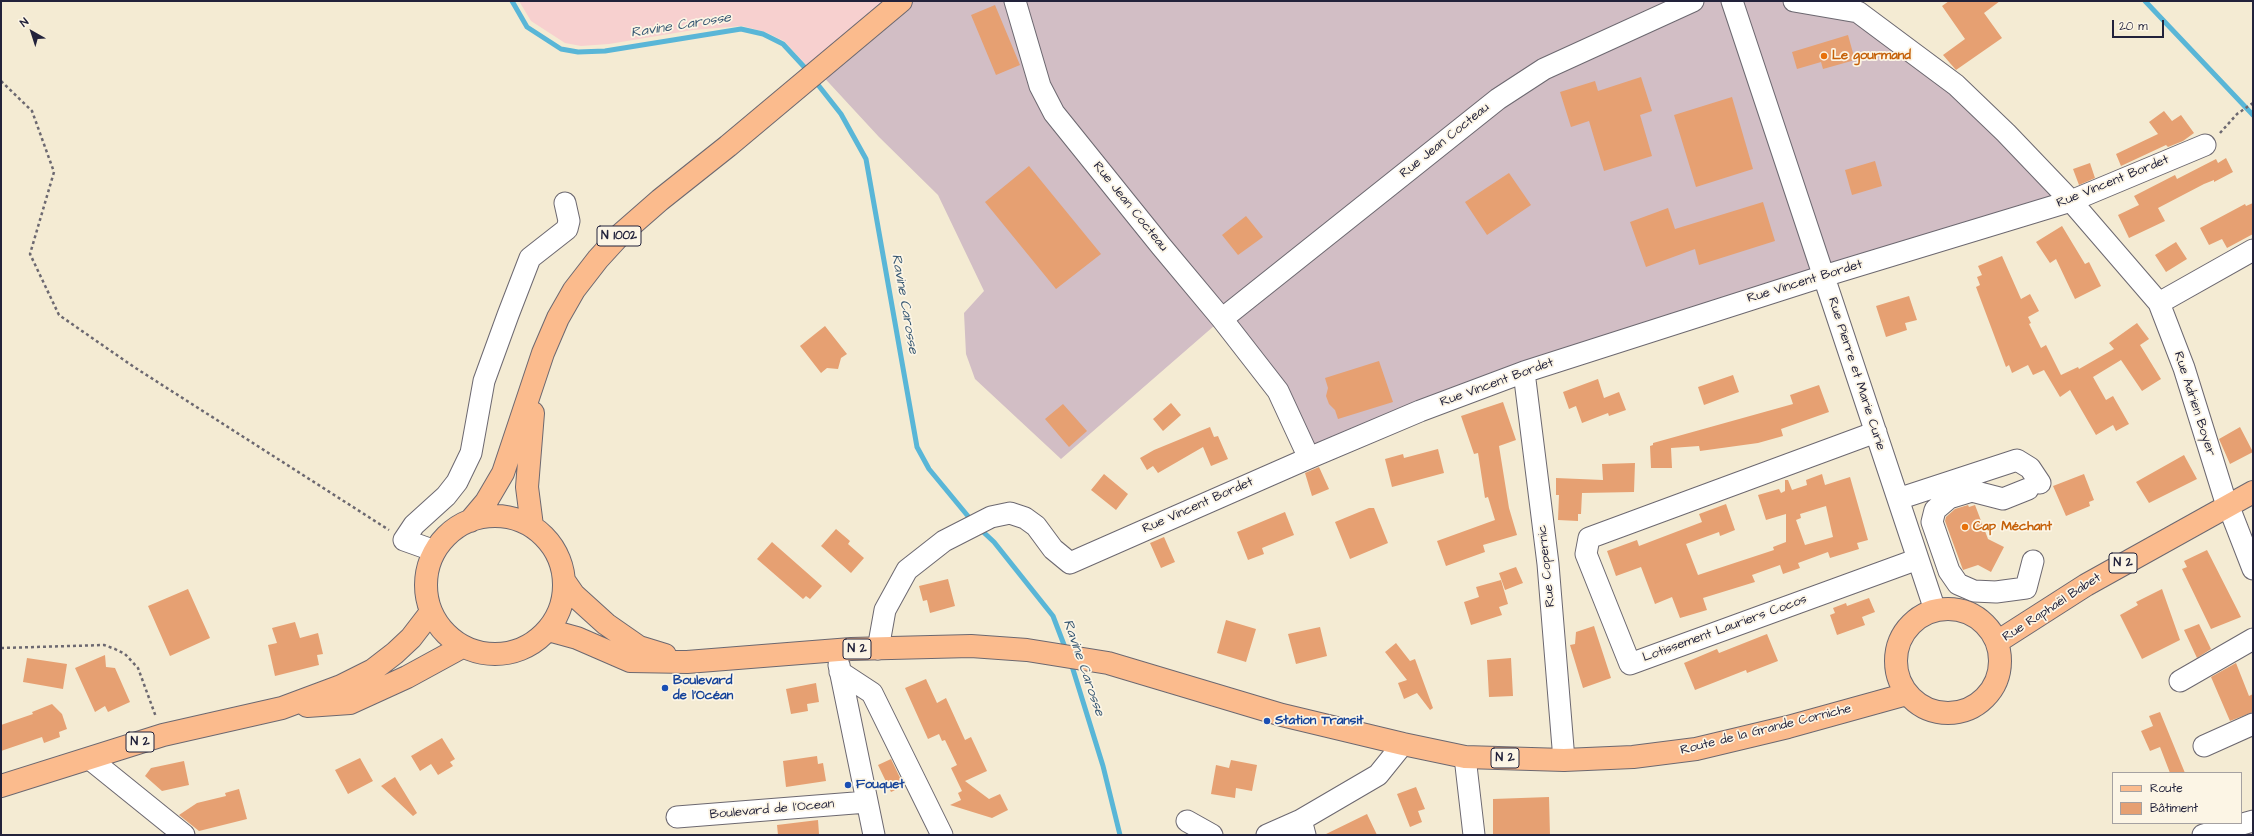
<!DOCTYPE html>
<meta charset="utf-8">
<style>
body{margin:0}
#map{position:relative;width:2254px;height:836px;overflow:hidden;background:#f4ebd3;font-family:"Architects Daughter",sans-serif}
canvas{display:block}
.frame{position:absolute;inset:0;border:2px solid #22223b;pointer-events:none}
.legend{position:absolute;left:2112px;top:772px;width:130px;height:52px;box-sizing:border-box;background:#fcf5e5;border:1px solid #a5a1a1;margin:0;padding:5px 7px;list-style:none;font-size:12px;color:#22223b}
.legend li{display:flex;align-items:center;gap:8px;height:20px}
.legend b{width:20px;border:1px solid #a5a1a1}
.north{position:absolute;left:12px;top:12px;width:40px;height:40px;-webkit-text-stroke:3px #fcf5e5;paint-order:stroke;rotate:321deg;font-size:11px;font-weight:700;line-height:16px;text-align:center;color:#22223b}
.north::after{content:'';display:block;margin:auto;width:14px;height:18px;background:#22223b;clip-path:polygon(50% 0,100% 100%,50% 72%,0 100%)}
.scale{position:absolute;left:2112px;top:20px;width:52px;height:18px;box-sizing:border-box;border:2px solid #22223b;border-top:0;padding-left:5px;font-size:12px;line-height:14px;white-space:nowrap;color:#22223b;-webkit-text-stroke:3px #fcf5e5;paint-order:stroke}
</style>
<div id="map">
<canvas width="2254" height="836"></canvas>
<div class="frame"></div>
<ul class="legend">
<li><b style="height:5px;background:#fbbb8d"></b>Route</li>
<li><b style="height:11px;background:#e6a072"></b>Bâtiment</li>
</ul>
<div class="north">N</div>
<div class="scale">20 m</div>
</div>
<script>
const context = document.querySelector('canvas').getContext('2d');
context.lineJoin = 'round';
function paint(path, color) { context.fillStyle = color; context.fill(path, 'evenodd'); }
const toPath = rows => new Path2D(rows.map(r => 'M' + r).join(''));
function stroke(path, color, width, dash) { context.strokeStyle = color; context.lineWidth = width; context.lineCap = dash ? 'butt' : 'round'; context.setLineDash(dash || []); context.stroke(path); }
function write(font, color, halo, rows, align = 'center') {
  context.font = font + ' "Architects Daughter",sans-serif'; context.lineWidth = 3.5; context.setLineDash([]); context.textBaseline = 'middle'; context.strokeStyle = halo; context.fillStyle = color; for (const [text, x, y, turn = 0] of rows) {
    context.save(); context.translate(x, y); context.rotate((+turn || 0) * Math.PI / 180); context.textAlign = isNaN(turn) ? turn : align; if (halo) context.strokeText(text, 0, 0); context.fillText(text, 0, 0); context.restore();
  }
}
paint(toPath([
 [519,1,901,1,807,66,784,41,765,32,742,26,693,30,609,44,581,46,565,43,531,21]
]), '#f7d0cf');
paint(toPath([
 [901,1,1848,1,1903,32,2071,201,1524,372,1309,458,1222,319,1061,459,975,379,966,354,964,313,984,291,938,195,879,137,818,71]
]), '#d2bec5');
stroke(toPath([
 [512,1,527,27,561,49,578,52,605,51,741,29,763,34,783,44,808,71],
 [2145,1,2253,115],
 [815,81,841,114,866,159,917,447,929,469,972,521],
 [979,528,994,542,1053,616,1066,650],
 [1071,663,1103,766,1120,835]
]), '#59b6d7', 5);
paint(toPath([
 [1949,1,2000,1,1984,13,2002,38,1956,70,1943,55,1965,39,1942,6],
 [995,5,1020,65,996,75,971,15],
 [1848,35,1855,60,1823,69,1821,62,1797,69,1792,52],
 [1641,77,1652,111,1640,115,1652,156,1604,171,1589,121,1571,127,1560,92,1595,81,1598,91],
 [1732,97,1753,169,1696,187,1674,115],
 [2164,111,2172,121,2181,115,2194,133,2183,141,2168,147,2166,145,2121,166,2116,154,2158,134,2149,122],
 [2226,158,2233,172,2214,182,2214,180,2204,184,2158,208,2165,221,2129,238,2118,215,2139,205,2134,196,2175,175,2177,179,2216,159,2218,163],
 [1875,161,1882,186,1852,195,1845,170],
 [2090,163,2095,178,2079,185,2073,169],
 [1029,166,1101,254,1056,289,985,202],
 [1509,173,1531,205,1487,235,1465,202],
 [1763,202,1775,241,1699,265,1695,249,1646,267,1630,222,1668,208,1675,229],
 [2253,203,2253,234,2227,248,2222,239,2209,245,2200,228,2245,204,2246,206],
 [1246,216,1263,237,1238,255,1222,235],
 [2062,226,2085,264,2089,262,2101,286,2075,299,2056,259,2050,263,2036,242],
 [2176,242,2187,259,2166,272,2155,255],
 [2002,256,2021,299,2030,294,2039,311,2028,317,2031,323,2029,324,2041,348,2046,345,2061,375,2078,367,2079,369,2114,349,2109,343,2137,323,2149,339,2140,345,2161,379,2142,391,2121,360,2093,377,2106,400,2113,396,2129,424,2116,431,2113,425,2096,435,2070,390,2060,397,2044,370,2033,375,2028,365,2012,373,2009,365,2006,367,1976,287,1980,285,1977,277,1982,275,1978,266],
 [1909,296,1917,320,1905,323,1907,330,1886,337,1876,306],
 [825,326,847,354,841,358,838,369,827,368,821,373,800,346],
 [1379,361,1393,402,1338,419,1335,410,1329,404,1326,396,1328,388,1325,378],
 [1733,375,1739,392,1704,405,1698,387],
 [1598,379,1604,398,1619,392,1626,410,1609,416,1608,413,1582,423,1576,406,1569,409,1563,392],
 [1819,385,1829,412,1781,429,1783,436,1758,443,1700,451,1699,446,1671,448,1672,468,1651,468,1650,446,1653,445,1653,443,1793,404,1790,395],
 [1503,402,1516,440,1499,446,1509,508,1517,535,1483,545,1485,552,1446,566,1437,541,1495,520,1488,497,1485,498,1478,453,1474,454,1461,416],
 [1171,403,1181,415,1163,431,1153,419],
 [1063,404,1087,431,1069,447,1045,419],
 [1210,427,1214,437,1218,436,1228,459,1211,466,1203,447,1158,473,1153,466,1147,470,1140,458,1154,450],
 [2240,427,2253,452,2230,464,2219,439],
 [1438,449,1444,473,1392,487,1385,459,1403,454,1404,458],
 [2184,455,2197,479,2149,503,2136,482],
 [1635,463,1634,492,1582,493,1581,514,1578,514,1578,521,1558,520,1559,495,1556,495,1556,478,1603,480,1602,464],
 [1319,467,1329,489,1312,496,1305,473],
 [1104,474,1128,494,1116,510,1091,490],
 [1822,474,1825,485,1850,477,1868,540,1857,543,1859,549,1830,558,1828,552,1798,563,1800,568,1783,574,1780,565,1752,575,1755,582,1703,598,1707,610,1680,618,1672,597,1655,604,1641,567,1616,576,1607,551,1637,540,1639,546,1702,522,1699,514,1726,504,1735,530,1720,536,1719,532,1686,544,1698,575,1774,550,1773,547,1786,542,1786,514,1766,520,1758,495,1779,489,1781,493,1785,491,1785,480,1788,480,1792,490,1807,485,1806,480],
 [1826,506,1833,537,1805,545,1796,520,1801,518,1800,514],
 [2084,474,2094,500,2089,502,2090,506,2066,516,2053,486],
 [1968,505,1969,507,1975,505,1988,539,2004,547,1991,572,1978,565,1963,570,1945,521,1946,517,1955,509],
 [1369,508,1374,508,1388,543,1350,559,1335,522],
 [1285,512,1294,535,1262,548,1264,554,1248,560,1237,532],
 [836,529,850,541,848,544,864,558,851,573,821,546],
 [1164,537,1175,562,1161,568,1150,543],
 [772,542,822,586,810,599,806,596,803,599,757,559],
 [2207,550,2241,617,2211,629,2182,569,2187,567,2184,561],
 [1516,567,1523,583,1505,590,1499,573],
 [948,579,955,606,930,613,927,600,923,601,919,586],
 [1501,580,1508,604,1499,607,1502,615,1471,625,1464,602,1479,597,1476,587],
 [188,589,210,638,170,656,148,606],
 [2162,589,2180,640,2142,659,2120,615,2138,605,2136,602],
 [1869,598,1875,612,1862,617,1865,625,1837,635,1830,615,1835,613,1833,608,1846,603,1847,606],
 [1226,620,1256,629,1246,662,1217,653],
 [295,622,300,638,318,633,323,654,317,655,319,665,275,676,268,645,277,643,272,628],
 [2199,624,2211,649,2197,658,2184,630],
 [1594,626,1611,678,1583,688,1570,645,1575,644,1576,632],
 [1320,627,1327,656,1296,664,1288,634],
 [1767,634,1778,661,1747,673,1746,670,1695,690,1684,663,1717,649,1719,653],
 [1396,643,1410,661,1415,659,1433,708,1430,710,1417,693,1404,699,1398,683,1407,680,1385,652],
 [105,655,106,667,115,668,130,702,108,712,105,706,95,712,75,668],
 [27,658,67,664,63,689,23,682],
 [1511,658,1513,696,1489,697,1487,660],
 [2236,663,2249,696,2253,694,2253,712,2230,721,2211,677],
 [926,679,937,703,946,698,965,740,971,737,987,771,965,781,989,799,1000,794,1008,810,992,818,950,805,961,800,958,793,962,791,951,768,957,765,945,740,942,741,939,734,928,739,905,688],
 [816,683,819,702,807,704,808,711,791,714,786,689],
 [52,704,62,714,67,729,59,732,60,737,44,743,42,737,1,751,1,725,33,714,32,712],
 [2160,712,2185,773,2170,773,2160,747,2150,751,2141,731,2153,726,2149,716],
 [442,738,455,759,450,762,453,766,438,775,431,764,420,771,411,756],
 [817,756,818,764,823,763,826,781,786,787,783,761],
 [360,758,373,781,348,794,335,770],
 [891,759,904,786,891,792,878,765],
 [1231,760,1257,765,1252,791,1236,788,1235,798,1211,794,1216,765,1229,768],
 [184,761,189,785,162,791,145,776,151,768],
 [395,777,417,813,413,816,381,786],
 [1416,787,1425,809,1418,811,1422,822,1410,827,1397,794],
 [239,789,247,819,199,831,179,815,197,803,226,796,225,793],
 [1549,797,1550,835,1493,835,1493,799],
 [1367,814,1377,835,1324,835],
 [818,820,819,834,778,835,777,825]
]), '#e6a072');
const minor = toPath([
 [1015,1,1040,86,1054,113,1161,246,1222,319,1278,391,1309,458],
 [1732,1,1935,610],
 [1794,1,1858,12,1956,85,2006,133,2071,201,2159,303,2184,368,2227,506,2232,515,2253,569],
 [2159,303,2253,250],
 [1222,319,1498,99,1544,69,1693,1],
 [1524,372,1548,564,1564,760],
 [1876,432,1589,538,1586,554,1630,664,1918,559],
 [2028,489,2003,499,1972,491,1949,498,1935,510,1932,522,1949,571,1958,584,1974,591,1996,592,2026,588,2033,561],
 [1898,499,2017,460,2030,468,2040,483],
 [435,551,404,540,414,525,446,496,457,482,471,453,484,381,508,315,530,258,567,229,569,221,565,203],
 [878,649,885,610,907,570,944,541,991,517,1010,513,1025,518,1036,526,1053,549,1070,563,1309,458,1420,411,1524,372,1824,276,2071,201,2205,145],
 [839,665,874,835],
 [840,672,872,693,942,835],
 [2180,681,2253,639],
 [2204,746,2253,724],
 [1465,757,1474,835],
 [90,759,184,835],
 [677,817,867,802],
 [1187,821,1212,835],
 [1267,835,1301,820],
 [1305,835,1301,820,1378,775,1403,744],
 [2203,835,2253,821]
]);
const major = toPath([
 '426 585a69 69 0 1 1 138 0a69 69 0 1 1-138 0Z',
 [470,521,486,502,503,473,543,353,558,318,574,290,598,259,620,235,660,200,728,146,901,1],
 [532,526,527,487,533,413],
 [565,582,574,595,606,624,639,647,665,655],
 '1896 661a52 52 0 1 1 104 0a52 52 0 1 1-104 0Z',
 [548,630,577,638,630,661,687,662,851,649,971,646,1027,650,1108,663,1282,715,1403,744,1465,757,1564,760,1633,757,1696,749,1788,727,1907,694],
 [1997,642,2086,585,2253,492],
 [307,706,350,703,407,677,462,647],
 [1,786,163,735,282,708,341,686,373,670,395,653,411,638,431,612]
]);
stroke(minor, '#6c6870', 23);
stroke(major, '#6c6870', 24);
stroke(toPath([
 [1,81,32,111,54,172,30,254,59,315,134,367,389,530],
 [2220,133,2237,114,2253,103],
 [1,648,104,645,115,649,125,654,138,668,156,717]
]), '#6c6870', 2.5, [3, 3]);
stroke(minor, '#fff', 21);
stroke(major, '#fbbb8d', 22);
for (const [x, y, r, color] of [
 [1824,56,4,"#e8710a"],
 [1965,527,4,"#e8710a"],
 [665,688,4,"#1a4fb4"],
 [1267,721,4,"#1a4fb4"],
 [848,785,4,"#1a4fb4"]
]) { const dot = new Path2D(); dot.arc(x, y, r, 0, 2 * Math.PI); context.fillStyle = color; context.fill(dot); stroke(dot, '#fcf5e5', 1.5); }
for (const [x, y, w] of [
 [619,236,44],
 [2123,563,28],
 [857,649,28],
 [140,742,28],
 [1505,758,28]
]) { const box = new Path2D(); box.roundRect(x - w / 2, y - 10, w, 20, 3); context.fillStyle = '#fcf5e5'; context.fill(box); stroke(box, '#22223b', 1); }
write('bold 12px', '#22223b', null, [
 ["N 1002",619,236],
 ["N 2",2123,563],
 ["N 2",857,649],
 ["N 2",140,742],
 ["N 2",1505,758]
]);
write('bold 13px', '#c56008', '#fcf5e5', [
 ["Le gourmand",1832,56],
 ["Cap Méchant",1973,527]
], 'left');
write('13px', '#22223b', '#fcf5e5', [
 ["Rue Jean Cocteau",1445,141,-39],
 ["Rue Vincent Bordet",2113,182,-22],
 ["Rue Jean Cocteau",1130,207,51],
 ["Rue Vincent Bordet",1805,282,-17],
 ["Rue Pierre et Marie Curie",1856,374,72],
 ["Rue Vincent Bordet",1497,383,-20],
 ["Rue Adrien Boyer",2194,404,72],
 ["Rue Vincent Bordet",1198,506,-24],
 ["Rue Copernic",1547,566,-96],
 ["Rue Raphaël Babet",2052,608,-33],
 ["Lotissement Lauriers Cocos",1725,629,-20],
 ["Route de la Grande Corniche",1766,730,-14],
 ["Boulevard de l'Ocean",772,810,-5]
]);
write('bold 13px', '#164399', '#fcf5e5', [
 ["Boulevard",673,681],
 ["de l'Océan",673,696],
 ["Station Transit",1275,721],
 ["Fouquet",856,785]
], 'left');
write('italic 14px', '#355672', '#fcf5e5', [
 ["Ravine Carosse",681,26,-9],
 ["Ravine Carosse",904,304,80],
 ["Ravine Carosse",1083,668,71]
]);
</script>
